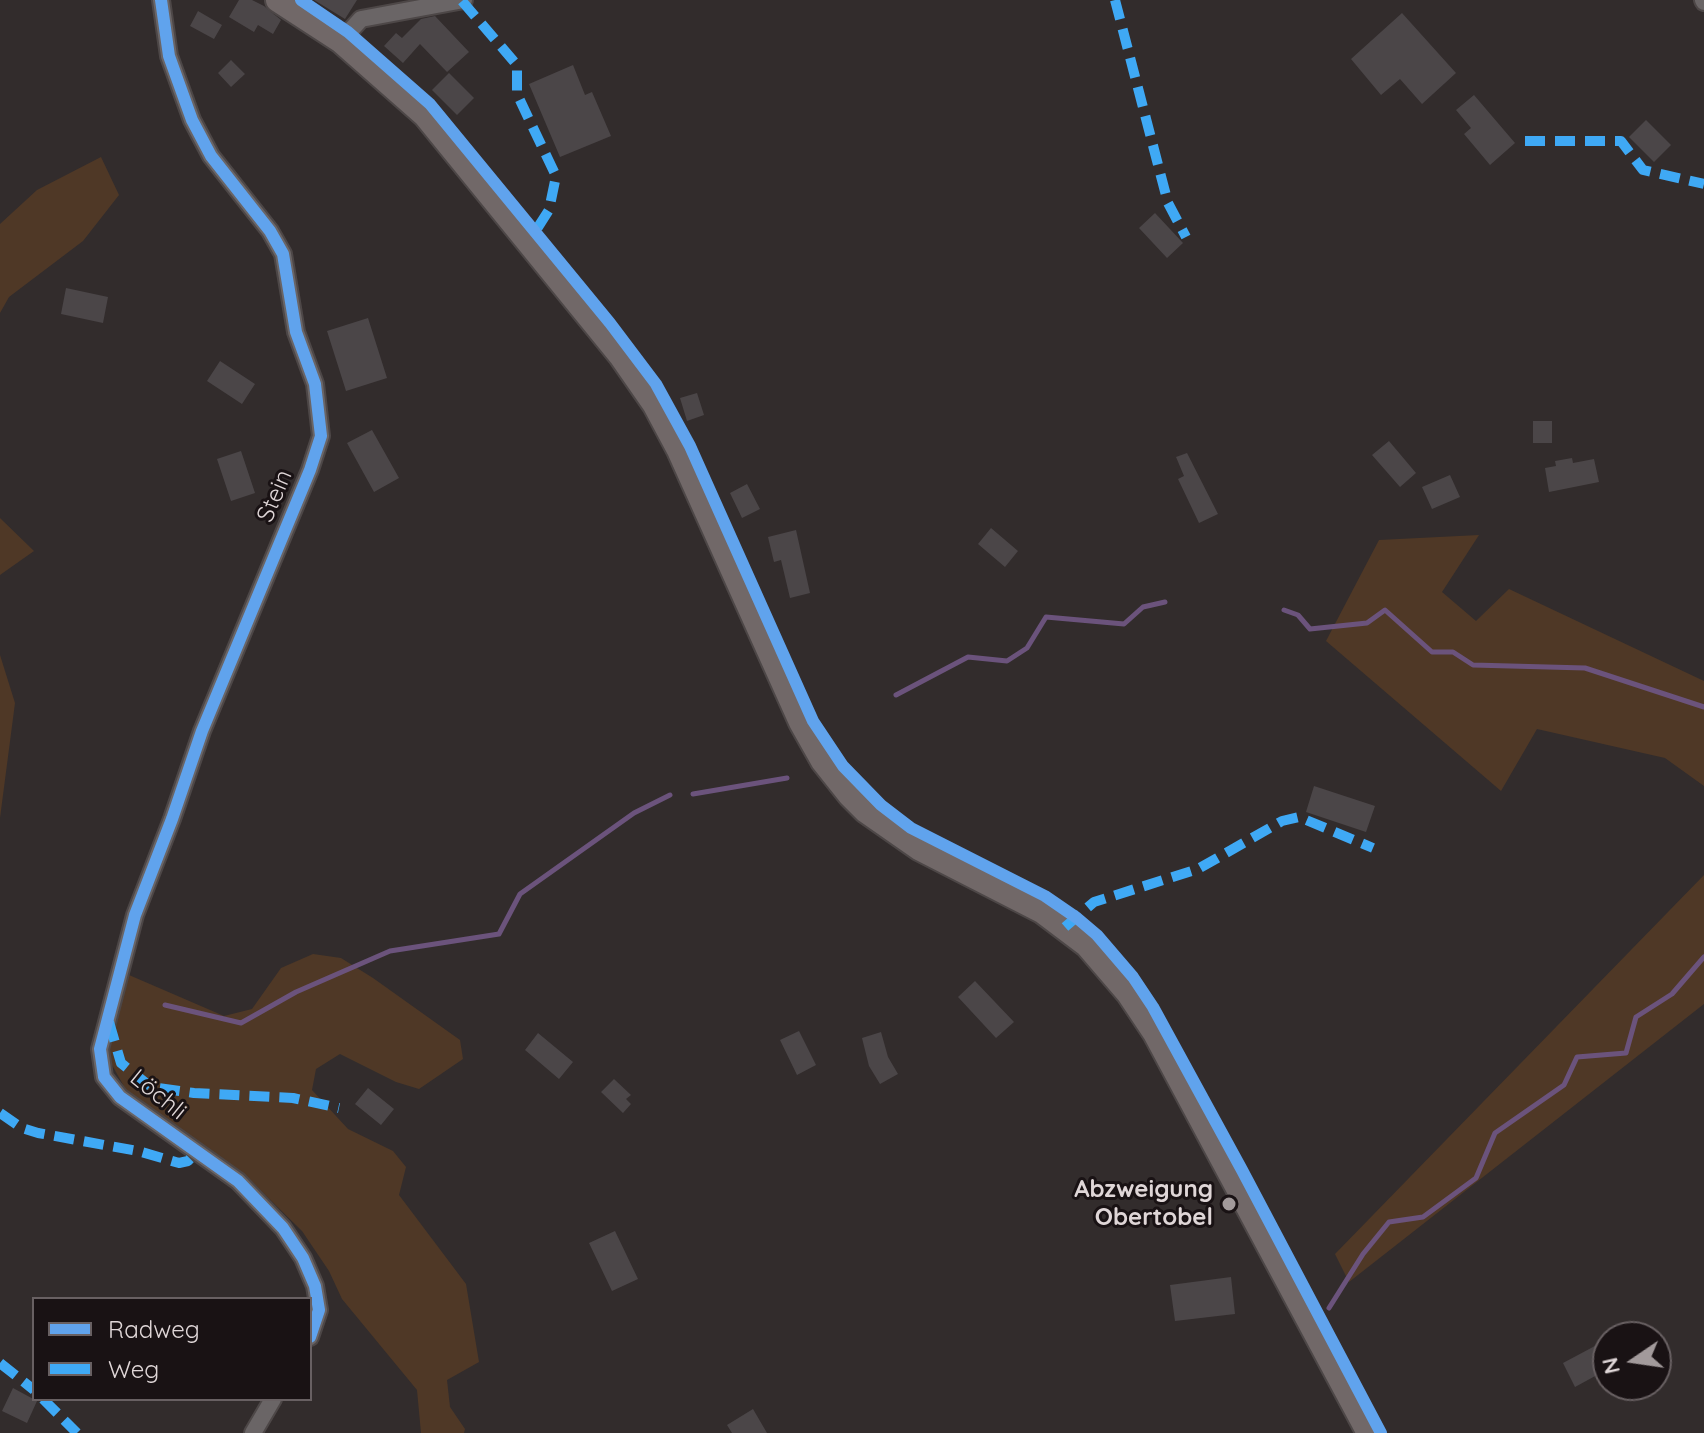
<!DOCTYPE html>
<meta charset="utf-8">
<style>
body{margin:0}
#map{position:relative;width:1704px;height:1433px;overflow:hidden;background:#322c2c;font-family:Quicksand,sans-serif}
canvas{display:block}
.legend{position:absolute;left:32px;top:1297px;width:280px;height:104px;box-sizing:border-box;background:#191214;border:2px solid #686062;margin:0;padding:10px 14px;list-style:none;font-size:24px;color:#dfd6d7}
.legend li{display:flex;align-items:center;gap:16px;height:40px}
.legend b{width:40px;border:2px solid #686062}
.north{position:absolute;left:1592px;top:1321px;width:80px;height:80px;box-sizing:border-box;background:#191214;border:2px solid #686062;border-radius:50%;rotate:257deg;font-size:22px;font-weight:700;line-height:32px;text-align:center;color:#dfd6d7}
.north::after{content:'';display:block;margin:auto;width:28px;height:36px;background:#a29a9b;clip-path:polygon(50% 0,100% 100%,50% 72%,0 100%)}
</style>
<div id="map">
<canvas width="1704" height="1433"></canvas>
<ul class="legend">
<li><b style="height:10px;background:#60a3ed"></b>Radweg</li>
<li><b style="height:10px;background:#3fa9f5"></b>Weg</li>
</ul>
<div class="north">N</div>
</div>
<script>
const context = document.querySelector('canvas').getContext('2d');
context.lineJoin = 'round';
function paint(path, color) { context.fillStyle = color; context.fill(path, 'evenodd'); }
const toPath = rows => new Path2D(rows.map(r => 'M' + r).join(''));
function stroke(path, color, width, dash) { context.strokeStyle = color; context.lineWidth = width; context.lineCap = dash ? 'butt' : 'round'; context.setLineDash(dash || []); context.stroke(path); }
function write(font, color, halo, rows, align = 'center') {
  context.font = font + ' Quicksand,sans-serif'; context.lineWidth = 6; context.setLineDash([]); context.textBaseline = 'middle'; context.strokeStyle = halo; context.fillStyle = color; for (const [text, x, y, turn = 0] of rows) {
    context.save(); context.translate(x, y); context.rotate((+turn || 0) * Math.PI / 180); context.textAlign = isNaN(turn) ? turn : align; if (halo) context.strokeText(text, 0, 0); context.fillText(text, 0, 0); context.restore();
  }
}
paint(toPath([
 [101,157,119,195,83,241,9,297,0,313,0,224,37,190],
 [0,518,34,551,0,575],
 [1479,535,1442,592,1476,621,1509,589,1704,681,1704,786,1665,758,1537,729,1501,791,1326,641,1379,540],
 [0,655,15,703,0,818],
 [1704,875,1704,1004,1349,1282,1335,1254],
 [313,954,341,958,373,978,460,1040,463,1059,419,1089,396,1082,340,1054,316,1069,312,1090,348,1129,393,1151,406,1167,399,1195,466,1284,479,1362,447,1380,450,1407,465,1429,464,1433,421,1433,417,1390,342,1299,329,1271,302,1231,247,1177,163,1121,126,1090,112,1065,105,1039,112,1002,129,975,224,1016,252,1009,281,968]
]), '#4f3826');
stroke(toPath([
 [1284,610,1298,615,1310,629,1367,623,1385,610,1432,652,1453,652,1473,665,1585,668,1704,707],
 [896,695,968,657,1007,661,1027,648,1046,617,1124,624,1143,607,1165,602],
 [693,794,787,778],
 [165,1005,241,1023,296,992,390,951,499,934,520,894,634,813,670,795],
 [1329,1308,1363,1254,1389,1222,1423,1217,1476,1178,1495,1133,1564,1085,1577,1057,1626,1053,1636,1017,1672,994,1704,957]
]), '#6b537c', 5);
paint(toPath([
 [239,0,252,0,264,6,281,20,273,34,258,25,254,32,229,17],
 [314,0,357,0,345,19],
 [198,11,222,25,214,39,190,26],
 [1402,13,1456,73,1422,104,1400,79,1381,95,1351,59],
 [435,16,469,52,447,72,420,44,403,63,384,46,396,33,402,38,421,19],
 [231,60,245,74,231,87,218,73],
 [573,65,585,95,592,92,611,136,560,157,529,84],
 [449,73,474,98,457,115,432,90],
 [1474,95,1515,143,1490,165,1464,134,1471,128,1456,110],
 [1646,120,1671,145,1654,162,1629,137],
 [1155,213,1183,243,1167,258,1139,228],
 [66,288,108,297,103,323,61,314],
 [368,318,387,378,346,391,327,331],
 [220,361,255,384,242,404,207,381],
 [697,393,704,415,687,421,680,398],
 [1533,421,1552,421,1552,443,1533,443],
 [372,430,399,478,374,492,347,443],
 [1389,441,1416,473,1400,487,1372,455],
 [241,451,255,493,231,501,217,459],
 [1187,453,1218,514,1199,523,1178,479,1184,476,1176,457],
 [1572,458,1573,463,1594,459,1599,482,1549,492,1545,468,1556,466,1555,461],
 [1450,475,1460,497,1432,509,1422,487],
 [747,484,760,509,742,518,730,493],
 [991,528,1018,551,1005,567,978,544],
 [796,530,810,593,790,598,781,560,774,562,768,537],
 [1314,786,1375,806,1366,832,1306,812],
 [975,981,1014,1022,996,1038,958,997],
 [799,1031,816,1065,797,1075,780,1040],
 [881,1032,888,1057,898,1074,880,1084,869,1066,862,1038],
 [538,1033,573,1062,559,1079,525,1050],
 [614,1079,631,1095,626,1099,631,1104,623,1113,601,1092],
 [368,1088,394,1109,381,1125,355,1104],
 [615,1231,638,1279,612,1291,589,1243],
 [1231,1277,1235,1314,1175,1321,1170,1285],
 [1608,1339,1608,1369,1575,1387,1563,1363],
 [13,1388,37,1401,27,1423,2,1411],
 [753,1409,767,1433,732,1433,727,1425]
]), '#4b4648');
const minor = toPath([
 [161,0,169,56,192,120,211,156,270,231,283,254,296,332,315,384,321,436,310,470,202,731,172,819,135,915,100,1049,104,1077,120,1097,238,1181,283,1228,303,1258,315,1286,319,1310,310,1337],
 [1703,0,1704,2],
 [341,41,361,19,464,0],
 [253,1433,273,1399]
]);
const secondary = toPath([
 [278,0,341,41,425,115,621,356,655,405,679,450,801,722,823,761,850,795,866,811,919,848,1042,911,1087,945,1129,994,1155,1033,1369,1433]
]);
stroke(minor, '#4d4747', 20);
stroke(secondary, '#4d4747', 28);
stroke(minor, '#6a6566', 16);
stroke(secondary, '#716868', 24);
stroke(toPath([
 [1115,0,1168,203,1186,237],
 [462,1,517,65,517,94,556,176,549,210,533,235],
 [1525,141,1621,141,1643,170,1704,184],
 [1065,927,1094,902,1198,869,1282,821,1299,817,1373,848],
 [109,1022,121,1063,151,1087,194,1093,293,1098,339,1108],
 [0,1113,22,1128,38,1133,138,1151,179,1163,188,1161,197,1152],
 [0,1363,34,1390],
 [43,1399,77,1433]
]), '#3fa9f5', 10, [20, 10]);
stroke(toPath([
 [161,0,169,56,192,120,211,156,270,231,283,254,296,332,315,384,321,436,310,470,202,731,172,819,135,915,100,1049,104,1077,120,1097,238,1181,283,1228,303,1258,315,1286,319,1310,310,1337],
 [301,0,348,32,430,104,610,323,656,384,690,446,813,721,843,766,881,805,911,828,1045,896,1077,918,1097,935,1133,977,1153,1007,1242,1170,1381,1433]
]), '#60a3ed', 12);
for (const [x, y, r, color] of [
 [1229,1204,8,"#a29a9b"]
]) { const dot = new Path2D(); dot.arc(x, y, r, 0, 2 * Math.PI); context.fillStyle = color; context.fill(dot); stroke(dot, '#191214', 3); }
write('24px', '#dfd6d7', '#191214', [
 ["Stein",275,496,-67],
 ["Löchli",158,1095,39]
]);
write('bold 24px', '#dfd6d7', '#191214', [
 ["Abzweigung",1213,1190],
 ["Obertobel",1213,1218]
], 'right');
</script>
